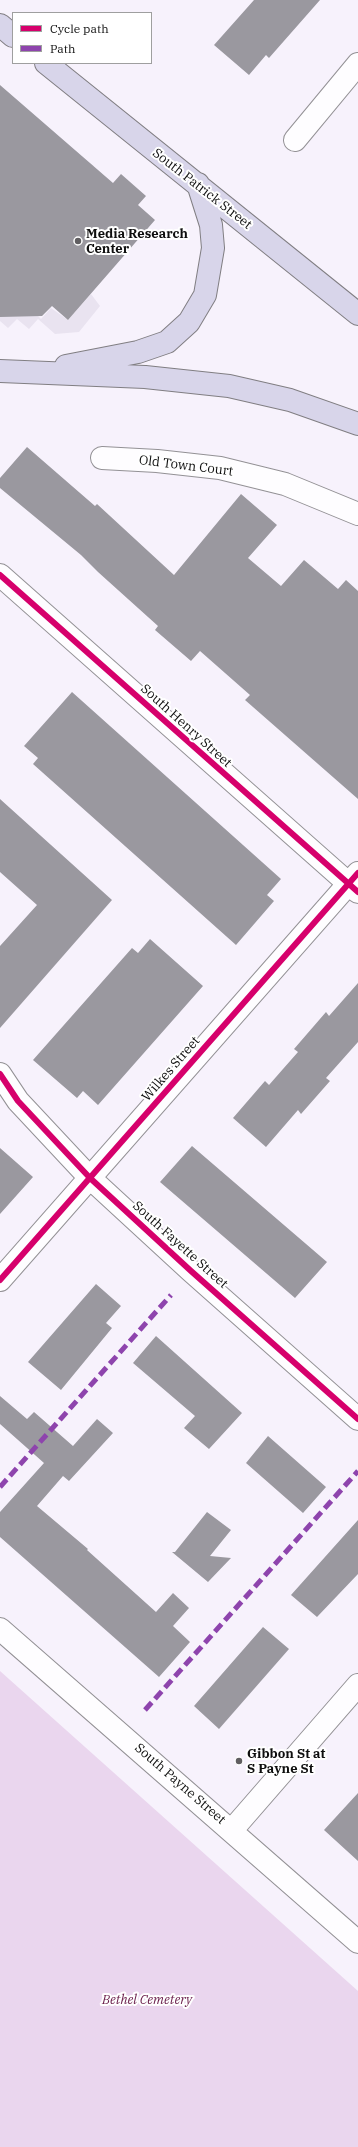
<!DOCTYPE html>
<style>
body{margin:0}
#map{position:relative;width:358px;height:2147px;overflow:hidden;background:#f7f2fc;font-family:"IBM Plex Serif",serif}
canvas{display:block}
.legend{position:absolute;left:12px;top:12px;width:140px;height:52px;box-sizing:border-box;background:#fff;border:1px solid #9f9f9f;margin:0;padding:5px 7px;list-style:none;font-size:12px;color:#0e0e0e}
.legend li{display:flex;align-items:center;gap:8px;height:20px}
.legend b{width:20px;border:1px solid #9f9f9f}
</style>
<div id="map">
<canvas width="358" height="2147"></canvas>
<ul class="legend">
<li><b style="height:5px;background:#d6006c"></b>Cycle path</li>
<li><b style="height:5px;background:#8e44ad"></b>Path</li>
</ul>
</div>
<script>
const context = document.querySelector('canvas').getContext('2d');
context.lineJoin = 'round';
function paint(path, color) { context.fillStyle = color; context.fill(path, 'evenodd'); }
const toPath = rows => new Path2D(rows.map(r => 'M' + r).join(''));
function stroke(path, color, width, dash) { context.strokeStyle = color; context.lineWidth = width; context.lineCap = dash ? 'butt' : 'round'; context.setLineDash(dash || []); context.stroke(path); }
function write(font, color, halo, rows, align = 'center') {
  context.font = font + ' "IBM Plex Serif",serif'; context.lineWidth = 4; context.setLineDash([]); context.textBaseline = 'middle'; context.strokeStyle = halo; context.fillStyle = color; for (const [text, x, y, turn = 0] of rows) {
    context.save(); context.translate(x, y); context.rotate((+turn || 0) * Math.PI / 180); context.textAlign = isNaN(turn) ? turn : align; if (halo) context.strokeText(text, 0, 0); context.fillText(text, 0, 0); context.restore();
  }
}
paint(toPath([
 [0,1671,358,1991,358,2147,0,2147]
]), '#ead6ee');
paint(toPath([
 [75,152,94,166,78,185,16,293,41,319,51,308,68,320,91,294,100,306,79,332,55,334,38,319,29,329,17,319,8,328,0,321,0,195]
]), '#e9e3f0');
paint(toPath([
 [254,0,320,0,269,58,266,55,249,75,214,45],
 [0,85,113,183,121,174,146,196,138,205,155,220,68,320,52,306,42,316,0,317],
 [27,447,95,506,97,504,174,575,241,494,277,525,248,558,281,586,304,560,338,589,346,580,358,591,358,799,245,700,250,695,200,651,191,661,155,630,158,626,98,572,81,555,0,488,0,478],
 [72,692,281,879,267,895,274,901,236,945,33,764,38,758,24,746],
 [0,799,112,900,0,1028,0,946,37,905,0,872],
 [150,939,203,986,98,1105,83,1091,77,1098,33,1060,132,948,138,953],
 [358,983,358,1042,326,1078,330,1081,301,1114,298,1110,266,1147,233,1118,265,1081,269,1085,283,1069,298,1052,294,1049,326,1012,329,1016],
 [192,1146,327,1262,295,1298,160,1182],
 [0,1148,33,1177,0,1214],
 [96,1284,121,1306,106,1323,112,1328,61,1390,28,1362],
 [156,1336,242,1413,209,1449,184,1428,195,1416,133,1363],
 [0,1396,27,1419,34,1412,73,1446,97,1419,113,1433,69,1481,63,1476,37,1506,88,1549,87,1550,156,1612,173,1593,189,1608,173,1626,190,1642,159,1677,0,1537,0,1512,44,1463,0,1424],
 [268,1436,326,1487,303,1513,246,1463],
 [207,1512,231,1530,210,1556,231,1558,208,1582,172,1552,175,1552],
 [358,1520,358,1574,317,1617,291,1595],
 [263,1627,289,1649,219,1729,194,1706],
 [358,1793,358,1861,324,1830]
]), '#9a989f');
const street = toPath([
 [295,140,358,64],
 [102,458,157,461,220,468,285,484,358,514],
 [0,575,358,892],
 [0,1074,18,1101,90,1178,191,1271,358,1419],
 [0,1280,358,873],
 [0,1629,358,1942],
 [232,1830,358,1685]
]);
const highway = toPath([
 [0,25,13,36],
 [46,63,358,314],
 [66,366,138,352,167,342,189,322,205,295,213,248,211,225,198,184],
 [0,371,145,377,229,386,290,400,358,424]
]);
stroke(street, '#939195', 24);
stroke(highway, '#807e82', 24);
stroke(street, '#fefdff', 22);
stroke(highway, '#d8d5ea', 22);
stroke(toPath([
 [0,1487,171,1295],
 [145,1710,358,1471]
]), '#8e44ad', 5, [10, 5]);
stroke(toPath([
 [0,575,358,892],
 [0,1074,18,1101,90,1178,191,1271,358,1419],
 [0,1280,358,873]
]), '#d6006c', 6);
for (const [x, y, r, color] of [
 [78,241,4,"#605e61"],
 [239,1761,4,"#605e61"]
]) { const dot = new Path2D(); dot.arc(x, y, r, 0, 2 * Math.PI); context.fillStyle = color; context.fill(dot); stroke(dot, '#fff', 1.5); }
write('13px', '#0e0e0e', '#fff', [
 ["South Patrick Street",202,189,38],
 ["Old Town Court",186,466,7],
 ["South Henry Street",186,726,42],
 ["Wilkes Street",171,1069,-49],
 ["South Fayette Street",180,1245,42],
 ["South Payne Street",180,1784,41]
]);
write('bold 13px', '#0e0e0e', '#fff', [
 ["Media Research",86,234],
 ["Center",86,249],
 ["Gibbon St at",247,1754],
 ["S Payne St",247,1769]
], 'left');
write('italic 13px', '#691c49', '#fff', [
 ["Bethel Cemetery",147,2000]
]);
</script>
